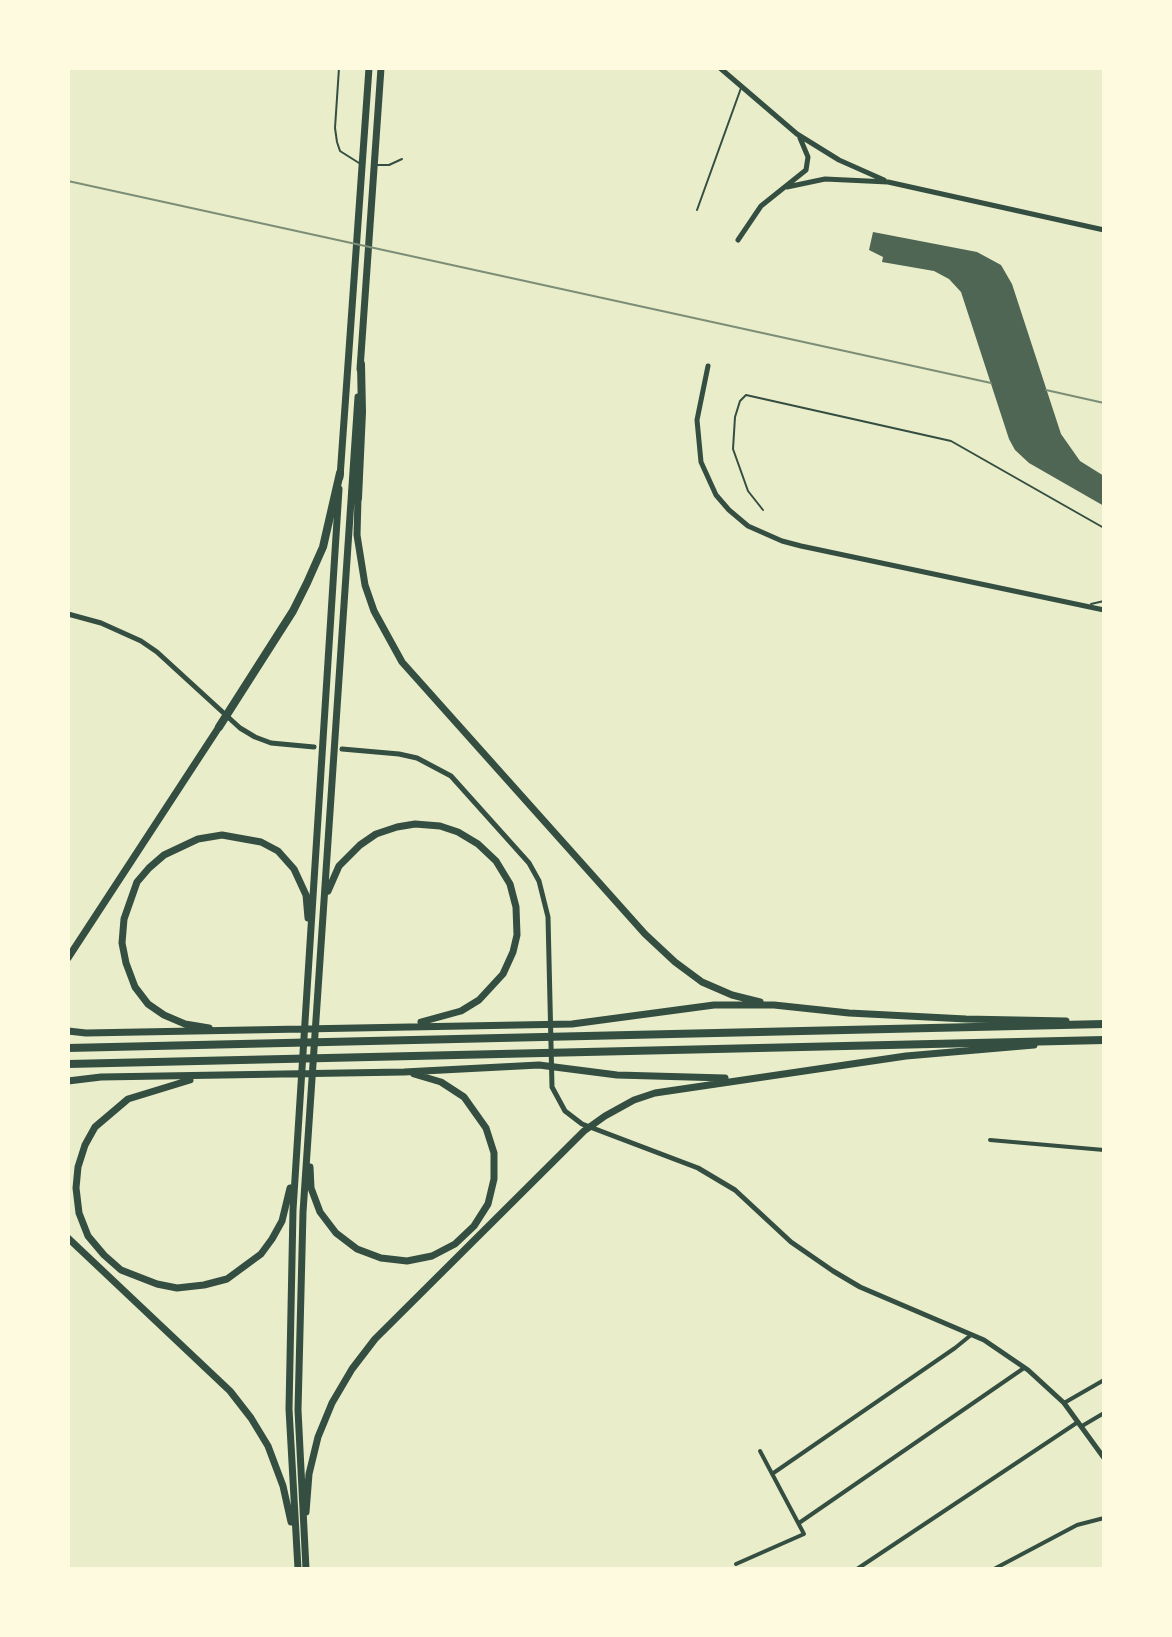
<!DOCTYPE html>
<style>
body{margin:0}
#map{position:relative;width:1172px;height:1637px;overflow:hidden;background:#e9edc9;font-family:"Public Sans",sans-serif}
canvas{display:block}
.frame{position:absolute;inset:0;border:70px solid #fefae0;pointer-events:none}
</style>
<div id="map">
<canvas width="1172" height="1637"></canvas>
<div class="frame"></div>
</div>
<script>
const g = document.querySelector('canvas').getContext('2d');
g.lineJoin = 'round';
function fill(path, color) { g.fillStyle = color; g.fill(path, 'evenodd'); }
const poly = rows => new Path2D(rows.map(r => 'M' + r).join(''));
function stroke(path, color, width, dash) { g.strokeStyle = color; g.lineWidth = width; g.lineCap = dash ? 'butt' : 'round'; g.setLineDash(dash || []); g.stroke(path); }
fill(poly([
 [873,232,977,252,1001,265,1012,284,1061,434,1080,461,1104,476,1104,506,1029,463,1015,450,1009,439,961,292,949,279,934,271,882,262,883,257,869,250]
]), '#4f6655');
stroke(poly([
 [339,68,335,128,337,142,340,151,359,163],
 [377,165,389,165,402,159],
 [697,210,741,88],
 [1103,468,1104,469],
 [763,510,748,491,733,449,735,417,740,401,746,395,951,441,1104,528],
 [1091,604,1104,601]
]), '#344e41', 2);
stroke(poly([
 [990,1140,1104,1150],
 [1064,1403,1104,1380],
 [1082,1426,1104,1413],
 [772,1474,955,1348,971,1335],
 [799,1523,1024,1368],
 [736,1564,804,1534,760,1451],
 [857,1569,1078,1422],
 [994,1569,1077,1525,1104,1518]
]), '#344e41', 4);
stroke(poly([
 [720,68,797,134,839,160,884,180],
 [787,187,825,179,888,182,1104,230],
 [738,240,761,206,806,170,808,157,800,138],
 [708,366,697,420,701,462,716,495,729,510,748,526,782,541,801,546,1104,610],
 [68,614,101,623,141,641,157,652,240,728,255,737,271,743,314,747],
 [342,749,399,754,417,758,451,776,529,863,539,881,548,917,552,1087,565,1111,582,1124,698,1168,735,1190,791,1242,833,1271,860,1287,984,1340,1028,1370,1064,1403,1104,1458]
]), '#344e41', 5);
stroke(poly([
 [360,369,381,68],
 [340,477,369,68],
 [358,498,357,535,365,585,374,611,402,662,645,934,675,962,702,982,732,995,760,1002],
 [328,891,339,866,360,845,376,834,397,827,415,824,440,826,458,832,478,844,496,861,510,884,516,907,517,935,513,952,503,974,479,1000,461,1011,421,1022],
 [68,958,219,727],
 [209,1028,185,1024,164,1015,148,1004,135,987,126,963,122,943,124,919,137,882,149,868,164,855,198,839,222,835,261,842,278,851,294,869,306,895,308,918],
 [68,1031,86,1033,572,1024,714,1005,774,1005,849,1013,966,1019,1066,1021],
 [190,1080,128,1099,95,1127,85,1145,78,1167,76,1188,79,1213,88,1236,104,1255,121,1270,157,1284,177,1288,204,1285,227,1279,261,1254,272,1239,282,1221,290,1188],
 [68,1081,101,1077,404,1072,539,1065,617,1075,725,1078],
 [310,1167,311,1188,320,1212,336,1233,357,1249,381,1258,407,1261,432,1256,455,1244,474,1226,488,1204,494,1179,494,1153,486,1128,464,1097,441,1082,414,1074],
 [68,1238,230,1391,251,1418,268,1446,283,1486,291,1522],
 [306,1512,309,1474,318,1437,332,1403,352,1369,375,1339,584,1131,605,1116,634,1100,655,1093,906,1056,1034,1045],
 [298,1569,289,1409,293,1210,339,489],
 [306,1569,298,1410,303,1212,358,397]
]), '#344e41', 7);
stroke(poly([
 [358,498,362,412,361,364],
 [219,727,293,611,307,583,323,547,340,473],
 [68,1048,1104,1024],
 [68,1064,1104,1040]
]), '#344e41', 8);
stroke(poly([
 [68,181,991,383],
 [1046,390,1104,403]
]), '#7c8e77', 2);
</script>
